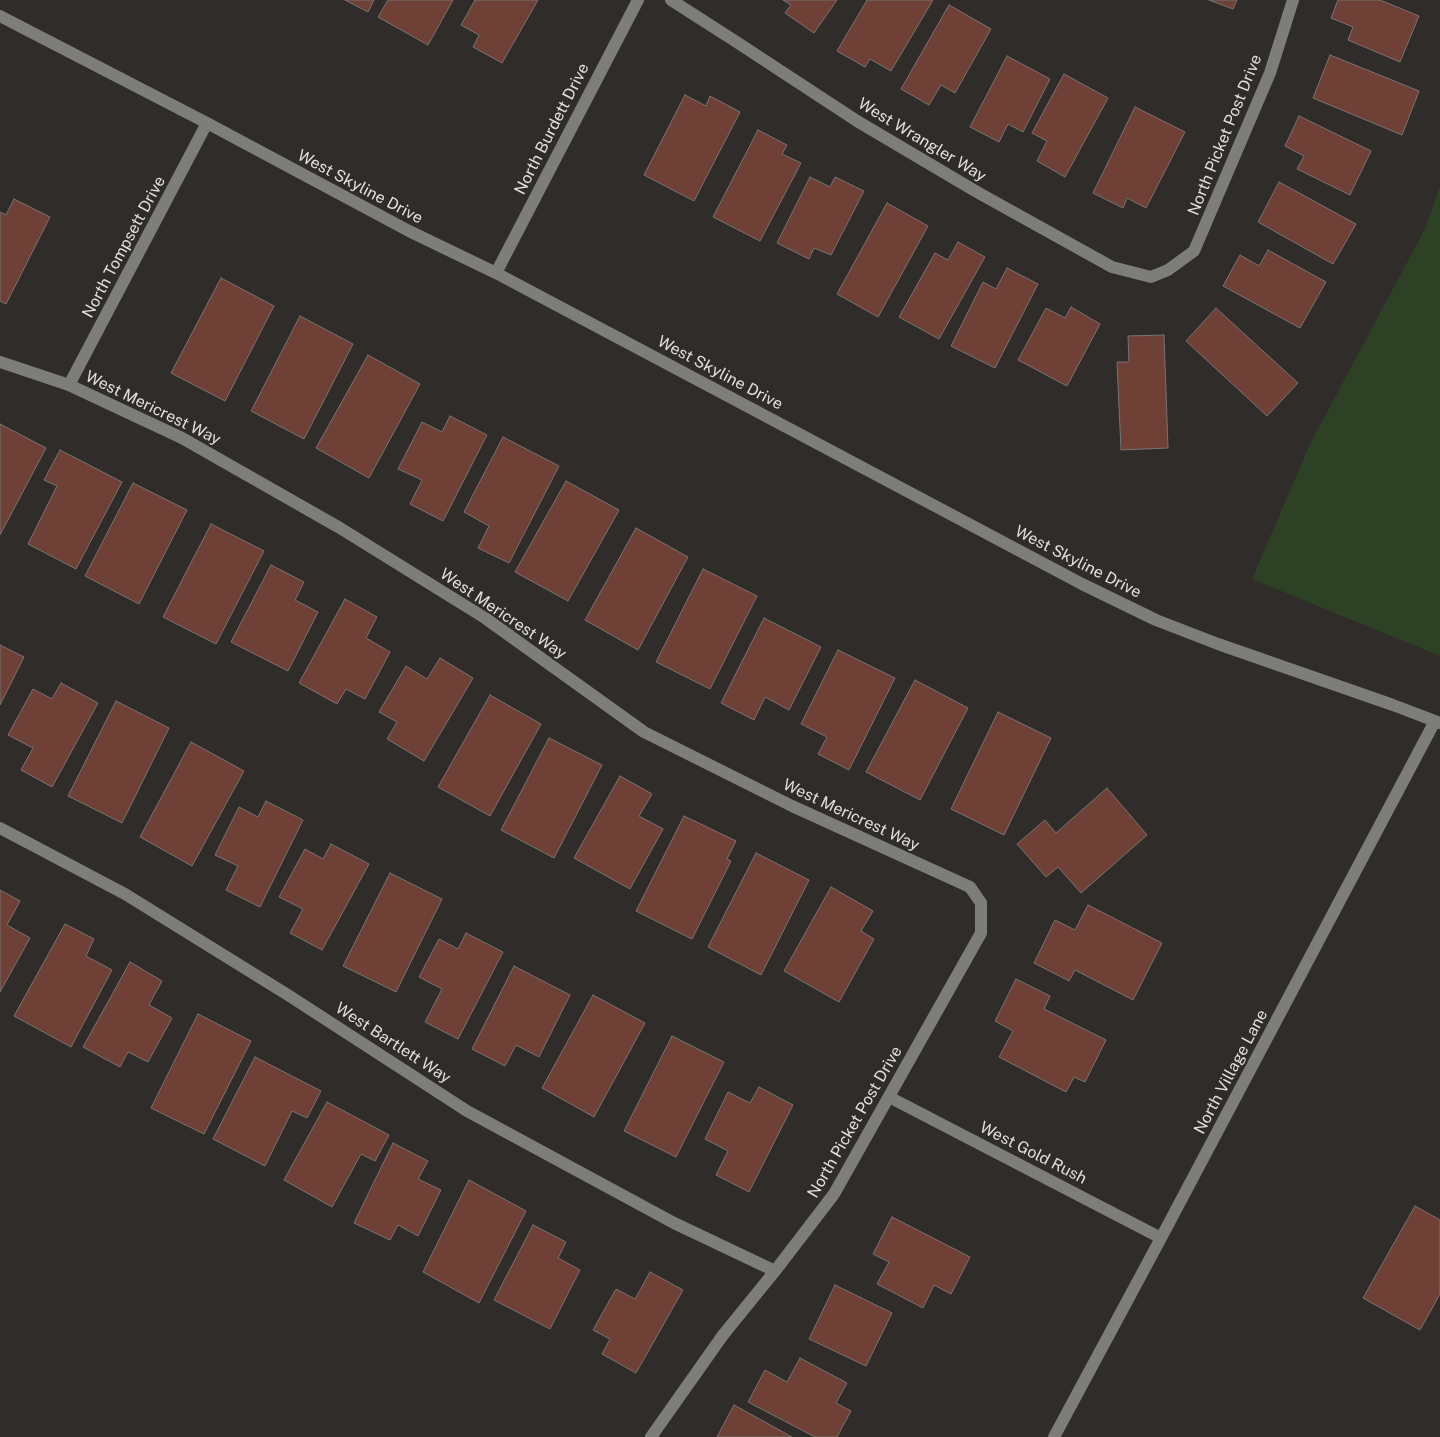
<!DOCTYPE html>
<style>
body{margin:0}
canvas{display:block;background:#302c2a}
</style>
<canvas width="1440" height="1437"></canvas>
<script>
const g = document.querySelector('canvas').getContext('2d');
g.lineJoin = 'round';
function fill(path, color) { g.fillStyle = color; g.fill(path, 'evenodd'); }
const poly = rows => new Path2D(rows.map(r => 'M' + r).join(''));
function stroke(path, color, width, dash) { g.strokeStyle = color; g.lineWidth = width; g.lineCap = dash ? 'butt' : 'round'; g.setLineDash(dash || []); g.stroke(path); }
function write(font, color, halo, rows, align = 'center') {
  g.font = font + ' "Public Sans",sans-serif'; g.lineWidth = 4.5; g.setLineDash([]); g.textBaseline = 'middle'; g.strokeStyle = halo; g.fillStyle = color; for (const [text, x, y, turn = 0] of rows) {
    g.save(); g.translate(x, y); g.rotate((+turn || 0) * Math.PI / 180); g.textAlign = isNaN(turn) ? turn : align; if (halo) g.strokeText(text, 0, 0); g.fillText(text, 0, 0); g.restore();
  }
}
fill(poly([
 [1440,186,1440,656,1252,579,1310,444,1425,229]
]), '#2d4124');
const building = poly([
 [345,0,374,0,368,12,345,0],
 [388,0,453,0,428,45,378,17,388,0],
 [475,0,538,0,502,63,473,47,479,35,461,25,475,0],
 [783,0,837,0,814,33,785,13,791,5,783,0],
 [867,0,933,0,891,71,870,59,865,67,837,51,867,0],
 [1209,0,1237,0,1233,9,1209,0],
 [1338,0,1380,0,1419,16,1400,62,1348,40,1353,27,1331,18,1338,0],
 [949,5,991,29,955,93,941,85,929,105,901,89,949,5],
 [1330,55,1419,91,1402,135,1313,98,1330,55],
 [1007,56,1050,79,1023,132,1008,124,999,142,970,127,1007,56],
 [1064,74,1108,98,1065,177,1037,161,1047,141,1032,133,1064,74],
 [685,95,706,106,710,96,740,112,694,201,644,175,685,95],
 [1135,107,1185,132,1146,208,1127,198,1123,208,1093,193,1135,107],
 [1299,116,1371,151,1350,195,1297,169,1304,156,1285,146,1299,116],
 [758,130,787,145,782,154,801,163,760,241,713,217,758,130],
 [810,177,830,187,835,177,864,191,831,255,814,248,809,259,777,243,810,177],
 [1279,182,1356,224,1333,264,1258,222,1279,182],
 [14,199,50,217,6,304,0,301,0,212,6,215,14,199],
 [887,203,928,226,878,317,837,294,887,203],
 [958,242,985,257,939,339,899,317,935,253,948,260,958,242],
 [1268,250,1326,282,1300,328,1223,286,1240,255,1259,266,1268,250],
 [1007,268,1038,284,995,368,951,346,983,282,996,289,1007,268],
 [221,278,274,306,225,401,171,373,221,278],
 [1071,307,1100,324,1067,386,1018,360,1046,308,1065,318,1071,307],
 [1216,308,1298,383,1267,416,1186,341,1216,308],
 [300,316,353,344,304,439,251,411,300,316],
 [1164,335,1168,448,1121,450,1117,362,1129,362,1128,336,1164,335],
 [368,355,420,384,369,478,316,448,368,355],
 [450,416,487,435,443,521,410,504,422,480,398,469,422,422,442,432,450,416],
 [0,424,46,448,0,535,0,424],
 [503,437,559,466,509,563,478,548,489,526,464,512,503,437],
 [60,450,122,482,76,569,28,544,57,486,44,480,60,450],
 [566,481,619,510,568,601,515,572,566,481],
 [133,483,187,510,139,604,85,576,133,483],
 [211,524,264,551,216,644,163,617,211,524],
 [636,528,688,557,638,650,585,620,636,528],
 [271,565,304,582,295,600,318,612,288,671,231,642,271,565],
 [703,569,757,596,710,689,656,662,703,569],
 [345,599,377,617,366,638,390,652,365,699,346,689,337,704,299,683,345,599],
 [764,618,821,647,789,710,765,697,754,720,721,703,764,618],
 [0,645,24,657,0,705,0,645],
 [838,650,895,678,849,770,818,754,827,737,801,724,838,650],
 [440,658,473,678,424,761,387,739,397,722,379,712,406,666,427,679,440,658],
 [915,680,968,708,920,800,866,772,915,680],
 [61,683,98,703,52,787,21,770,33,748,8,735,33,689,52,699,61,683],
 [490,695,541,724,490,816,438,787,490,695],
 [116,701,169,728,122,823,68,796,116,701],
 [998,712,1051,738,1004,835,951,809,998,712],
 [549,738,602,765,554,858,501,830,549,738],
 [191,742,244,771,192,866,140,837,191,742],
 [620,776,652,794,639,816,663,829,630,889,574,858,620,776],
 [1107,788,1147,835,1081,893,1058,867,1046,877,1017,844,1045,820,1056,833,1107,788],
 [266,801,303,820,260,907,226,890,238,866,215,855,239,807,258,817,266,801],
 [684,816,736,841,727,859,731,861,692,939,636,911,684,816],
 [331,844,369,864,322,950,290,933,303,909,279,897,305,849,323,859,331,844],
 [756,853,809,880,761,975,708,947,756,853],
 [390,873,442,899,396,992,343,966,390,873],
 [831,887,873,911,861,931,874,939,839,1002,784,971,831,887],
 [0,890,20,901,7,925,30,938,0,992,0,890],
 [1088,905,1162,943,1133,1000,1075,970,1069,981,1034,963,1055,920,1075,930,1088,905],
 [65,924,94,939,86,956,112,970,71,1047,14,1016,65,924],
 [466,933,503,952,458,1039,425,1022,442,989,419,977,439,939,458,949,466,933],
 [130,962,162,981,149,1005,172,1018,148,1062,128,1052,120,1067,83,1047,130,962],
 [514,966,570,995,539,1057,516,1045,505,1066,472,1049,514,966],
 [1016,979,1050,996,1044,1009,1106,1040,1085,1082,1074,1077,1066,1092,999,1057,1013,1031,995,1021,1016,979],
 [593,995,645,1023,594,1117,542,1088,593,995],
 [198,1014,251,1041,204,1134,151,1108,198,1014],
 [672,1036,724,1062,676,1157,624,1131,672,1036],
 [255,1057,321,1091,307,1118,292,1111,265,1166,213,1139,255,1057],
 [759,1087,793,1105,749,1192,716,1175,728,1151,705,1139,728,1092,750,1103,759,1087],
 [327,1102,389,1135,375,1161,361,1154,332,1207,284,1180,327,1102],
 [393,1143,428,1161,418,1179,441,1190,418,1236,398,1225,390,1240,354,1223,393,1143],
 [469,1180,526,1211,479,1303,423,1272,469,1180],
 [1415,1206,1440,1220,1440,1294,1420,1330,1363,1298,1415,1206],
 [892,1217,970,1257,951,1294,934,1285,923,1308,877,1284,889,1262,873,1254,892,1217],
 [533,1225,566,1242,558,1258,580,1270,550,1329,494,1300,533,1225],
 [650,1272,683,1290,636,1373,602,1354,610,1339,593,1330,616,1289,635,1299,650,1272],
 [835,1285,892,1313,866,1366,809,1339,835,1285],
 [800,1358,847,1383,836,1403,851,1411,837,1437,815,1437,748,1402,765,1370,787,1382,800,1358],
 [734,1405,792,1437,717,1437,734,1405]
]);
fill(building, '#6f4035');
stroke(building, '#797372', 1);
stroke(poly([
 [671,0,735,41,857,121,977,192,1112,267,1151,277,1168,270,1194,251,1270,73,1293,0],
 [0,16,207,123,409,231,496,273,1082,584,1156,620,1218,644,1393,705,1440,723],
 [496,273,638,0],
 [0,362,69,385,182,438,340,528,485,618,644,732,792,806,970,887,981,903,981,933,834,1194,775,1271,723,1335,651,1437],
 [69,385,207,123],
 [0,828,125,894,288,995,467,1111,674,1223,775,1271],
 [889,1097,1161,1238],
 [1054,1437,1161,1238,1435,721]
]), '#7d7d7a', 12);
write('16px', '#e1dedd', '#302c2a', [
 ["North Burdett Drive",552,129,-63],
 ["North Picket Post Drive",1225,135,-68],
 ["West Wrangler Way",922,140,31],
 ["West Skyline Drive",360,187,28],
 ["North Tompsett Drive",124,247,-62],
 ["West Skyline Drive",720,373,28],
 ["West Mericrest Way",153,408,26],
 ["West Skyline Drive",1078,562,27],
 ["West Mericrest Way",503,614,34],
 ["West Mericrest Way",851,815,25],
 ["West Bartlett Way",393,1043,33],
 ["North Village Lane",1231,1072,-62],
 ["North Picket Post Drive",855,1122,-60],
 ["West Gold Rush",1033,1153,27]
]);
</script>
